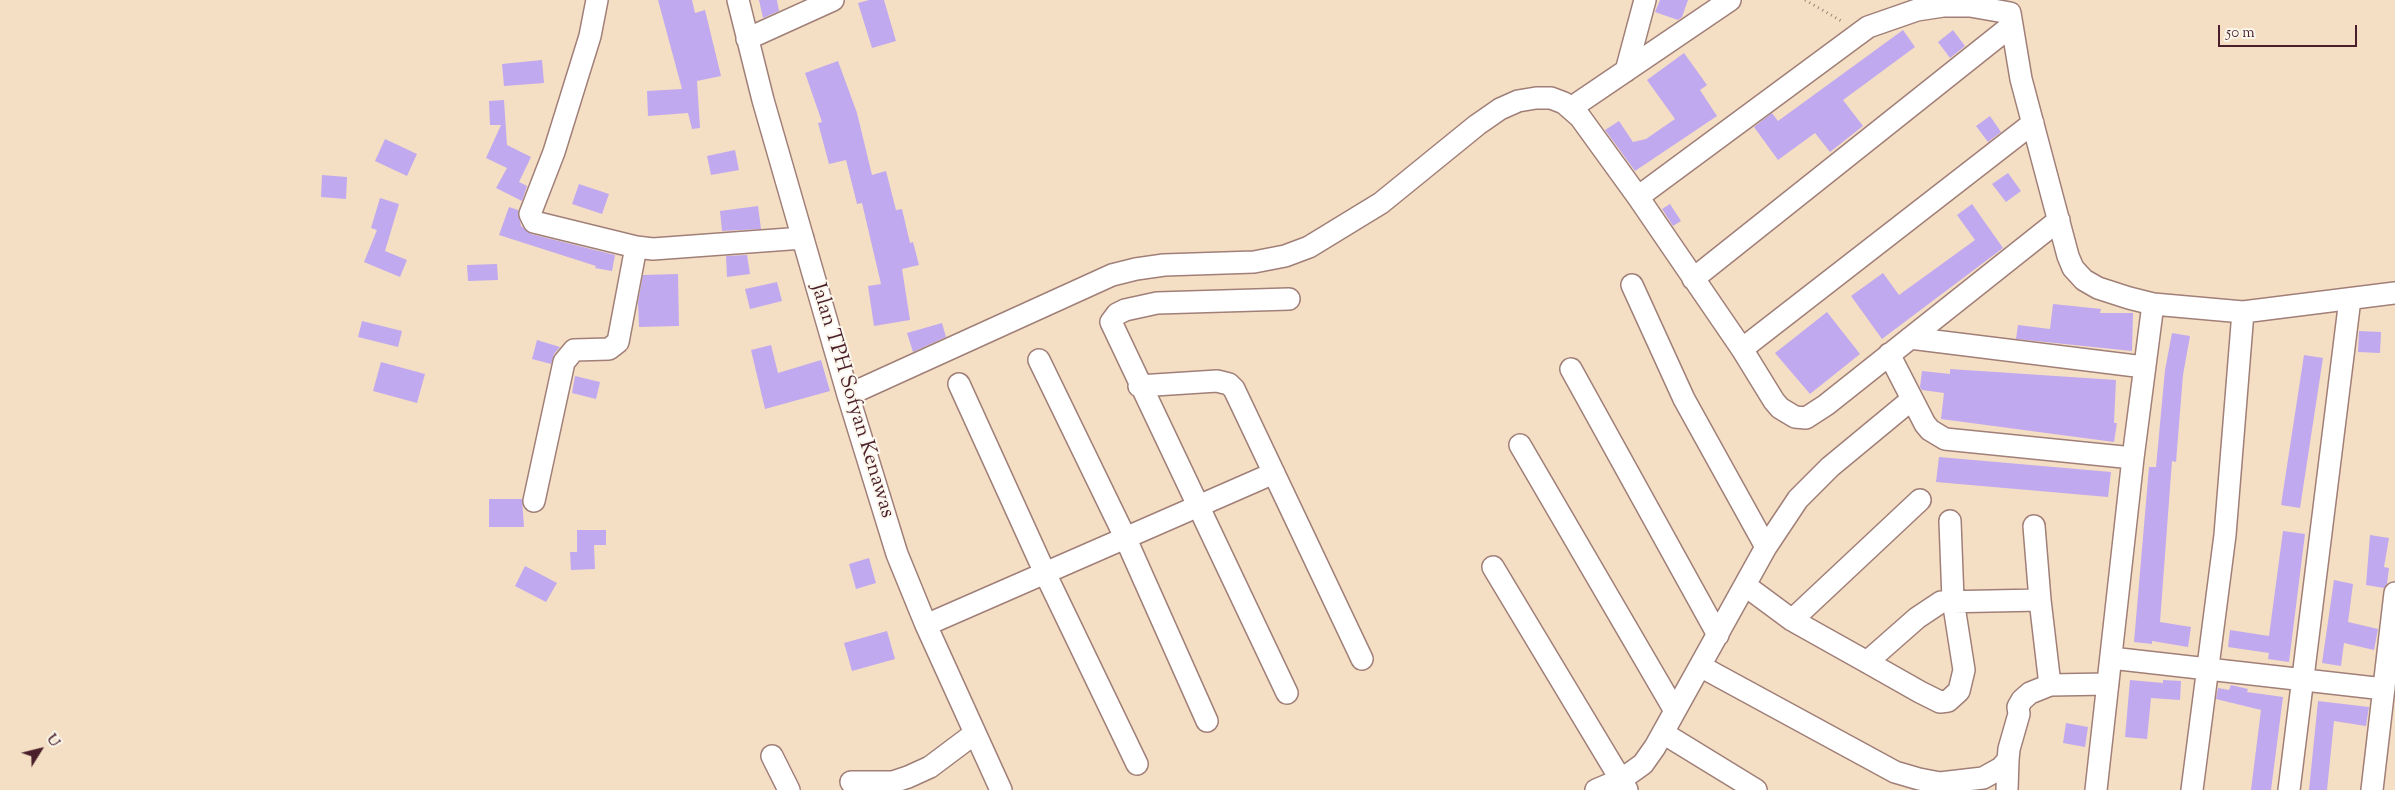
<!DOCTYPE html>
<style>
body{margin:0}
#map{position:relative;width:2395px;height:790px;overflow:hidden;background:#f5dfc4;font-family:"Sorts Mill Goudy",serif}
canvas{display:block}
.north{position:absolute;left:15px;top:725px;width:50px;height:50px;-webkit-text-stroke:4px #fbf7ec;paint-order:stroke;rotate:54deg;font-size:14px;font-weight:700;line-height:20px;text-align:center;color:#4a1f2b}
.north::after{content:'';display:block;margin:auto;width:18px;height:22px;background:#4a1f2b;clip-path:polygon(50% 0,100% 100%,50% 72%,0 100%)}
.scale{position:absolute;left:2218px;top:25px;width:139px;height:22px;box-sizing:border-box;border:2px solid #4a1f2b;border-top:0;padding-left:6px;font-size:15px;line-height:18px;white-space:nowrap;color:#4a1f2b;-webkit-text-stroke:4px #fbf7ec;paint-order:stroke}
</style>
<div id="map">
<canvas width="2395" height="790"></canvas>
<div class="north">U</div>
<div class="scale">50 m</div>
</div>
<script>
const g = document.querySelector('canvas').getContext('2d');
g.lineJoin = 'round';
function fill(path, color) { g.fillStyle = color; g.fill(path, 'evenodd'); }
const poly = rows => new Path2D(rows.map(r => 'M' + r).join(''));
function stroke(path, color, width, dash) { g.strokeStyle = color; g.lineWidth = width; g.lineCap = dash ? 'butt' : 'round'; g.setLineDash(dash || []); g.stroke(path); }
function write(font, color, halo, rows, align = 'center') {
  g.font = font + ' "Sorts Mill Goudy",serif'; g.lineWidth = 4; g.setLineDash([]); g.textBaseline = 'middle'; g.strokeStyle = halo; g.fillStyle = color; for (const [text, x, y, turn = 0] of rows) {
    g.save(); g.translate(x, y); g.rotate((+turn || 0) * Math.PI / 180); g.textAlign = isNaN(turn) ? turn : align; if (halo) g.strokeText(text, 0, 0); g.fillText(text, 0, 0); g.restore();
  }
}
fill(poly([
 [658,0,692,0,695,13,705,10,721,76,697,81,700,128,692,129,688,113,648,116,647,91,682,89],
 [759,0,777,0,779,11,763,18],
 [869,0,884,0,896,41,872,48,858,3],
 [1660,0,1688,0,1682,17,1678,20,1655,12],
 [1903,30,1915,47,1843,100,1863,126,1830,152,1815,133,1778,160,1754,127,1772,113,1778,121],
 [1953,30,1965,46,1950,58,1938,42],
 [1684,53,1707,85,1700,90,1717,116,1635,171,1605,130,1619,121,1633,142,1646,139,1675,119,1647,80],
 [542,60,544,83,504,86,502,64],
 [838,61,857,113,872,175,886,171,896,210,902,209,910,243,913,242,919,265,902,269,910,320,874,326,868,286,881,284,862,203,857,204,846,160,829,164,818,123,822,122,805,73],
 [504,100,507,145,531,157,519,182,527,186,522,201,496,188,507,168,486,158,501,125,490,125,489,101],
 [1990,116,2001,132,1988,142,1976,126],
 [385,139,417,154,407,176,375,161],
 [735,150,739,170,711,175,707,156],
 [2008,173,2021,191,2006,202,1992,184],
 [322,175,347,177,346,199,321,197],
 [579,184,609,194,602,214,572,204],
 [380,198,399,204,385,251,407,260,400,277,364,262,377,230,371,228],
 [1670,204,1681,221,1673,226,1662,209],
 [1972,204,2003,248,1882,339,1851,296,1883,273,1899,295,1975,240,1957,215],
 [758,206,761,229,722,231,720,211],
 [509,207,518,210,521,226,531,234,615,255,612,271,595,268,596,266,499,235],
 [747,255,750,274,727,277,726,256],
 [497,264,498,280,468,281,467,265],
 [678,274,679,326,639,327,638,302,643,275],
 [777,282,782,301,750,309,745,289],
 [2053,304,2101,309,2100,313,2133,313,2132,351,2016,339,2018,325,2050,329],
 [1827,312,1860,354,1810,394,1775,353],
 [362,321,402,331,398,347,358,337],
 [942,323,946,337,913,352,907,333],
 [2359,331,2381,332,2380,353,2358,352],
 [2172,333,2190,336,2183,375,2176,462,2172,461,2160,622,2191,627,2188,647,2152,641,2152,644,2134,642,2149,467,2156,467,2165,370],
 [537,340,560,347,554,354,551,364,532,359],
 [771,345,778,373,821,360,830,391,765,409,751,350],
 [2304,355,2323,358,2300,508,2281,505],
 [381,362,425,374,417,403,373,391],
 [1950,369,2116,380,2114,423,2117,423,2114,442,1941,419,1944,393,1922,390,1920,387,1922,371,1950,374],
 [575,376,600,382,596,399,572,393],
 [1939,457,2111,472,2108,497,1936,482],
 [489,499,522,499,524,527,489,527],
 [577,530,606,530,606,545,594,545,595,569,571,570,570,552,577,552],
 [2283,531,2305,534,2289,662,2268,659,2269,653,2228,647,2230,630,2269,636],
 [2370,535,2389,538,2384,567,2389,568,2387,584,2384,588,2366,585],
 [869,558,876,583,856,589,849,564],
 [525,566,557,583,546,602,515,586],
 [2334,580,2353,584,2348,622,2378,629,2374,650,2344,643,2341,666,2322,663],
 [887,631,895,659,852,671,844,643],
 [2130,680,2163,683,2163,680,2181,681,2180,700,2151,698,2147,739,2125,737],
 [2231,685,2248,689,2247,692,2283,697,2271,790,2251,790,2261,710,2216,699,2218,688,2229,690],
 [2318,701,2369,707,2366,726,2334,721,2327,790,2309,790],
 [2066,723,2088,727,2085,747,2063,743]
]), '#c0a9ee');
const street = poly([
 [597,0,590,36,554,152,530,214,534,222,636,247],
 [738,0,763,100,848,395,897,554,926,625,1001,790],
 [747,39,833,0],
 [1626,71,1645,0],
 [1571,108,1730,0],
 [1638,197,1868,27,1917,10,1943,6,1970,6,2010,13,2021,79,2068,256,2073,268,2084,280,2098,288,2129,298,2153,304,2243,312,2225,535,2192,790],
 [1693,279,2011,26],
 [1632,285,1684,399,1766,547],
 [2243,312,2395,293],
 [1910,338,2144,367],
 [1742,349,2033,123],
 [1889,354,1925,424,1930,430,1945,439,2133,458],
 [1039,360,1125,537,1207,721],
 [1571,369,1718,635],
 [959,384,1045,573,1137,764],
 [1139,386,1217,381,1229,384,1234,389,1362,659],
 [848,395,1112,275,1136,269,1164,265,1254,262,1285,256,1309,247,1381,203,1477,125,1500,109,1518,101,1536,98,1551,98,1564,103,1580,117,1638,197,1742,349,1774,401,1780,408,1795,417,1806,418,1826,405,2059,220],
 [1520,445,1675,711],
 [534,501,564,362,574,350,609,349,618,342,636,247,653,249,803,238],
 [2034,526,2040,600,2050,685],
 [1493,567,1627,790],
 [1746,586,1792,620,1867,662,1920,692,1940,702,1948,701,1959,691,1964,670,1953,600,1950,521],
 [1792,620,1920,500],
 [926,625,1274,473],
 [2111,658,2384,689],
 [1867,662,1917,618,1941,602,2040,600],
 [1700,666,1895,772,1919,779,1940,783,1983,778,2001,768,2008,760,2009,749,2019,714,2018,707,2022,700,2030,693,2050,685,2108,684],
 [1287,693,1111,322,1117,314,1125,310,1157,303,1289,299],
 [1663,733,1756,790],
 [772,756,789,790],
 [851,782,893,782,908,777,930,767,974,734],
 [1596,790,1622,779,1643,764,1655,747,1766,547,1798,499,1830,467,1911,400],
 [2007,790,2008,760],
 [2096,790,2133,458,2153,304],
 [2289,790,2350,299],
 [2372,790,2395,593]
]);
stroke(street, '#a07f78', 24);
stroke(poly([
 [1805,0,1843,22]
]), '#a07f78', 3, [1, 4]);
stroke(street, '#fff', 21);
write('21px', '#4a1f2b', '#fbf7ec', [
 ["Jalan TPH Sofyan Kenawas",851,401,73]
]);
</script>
